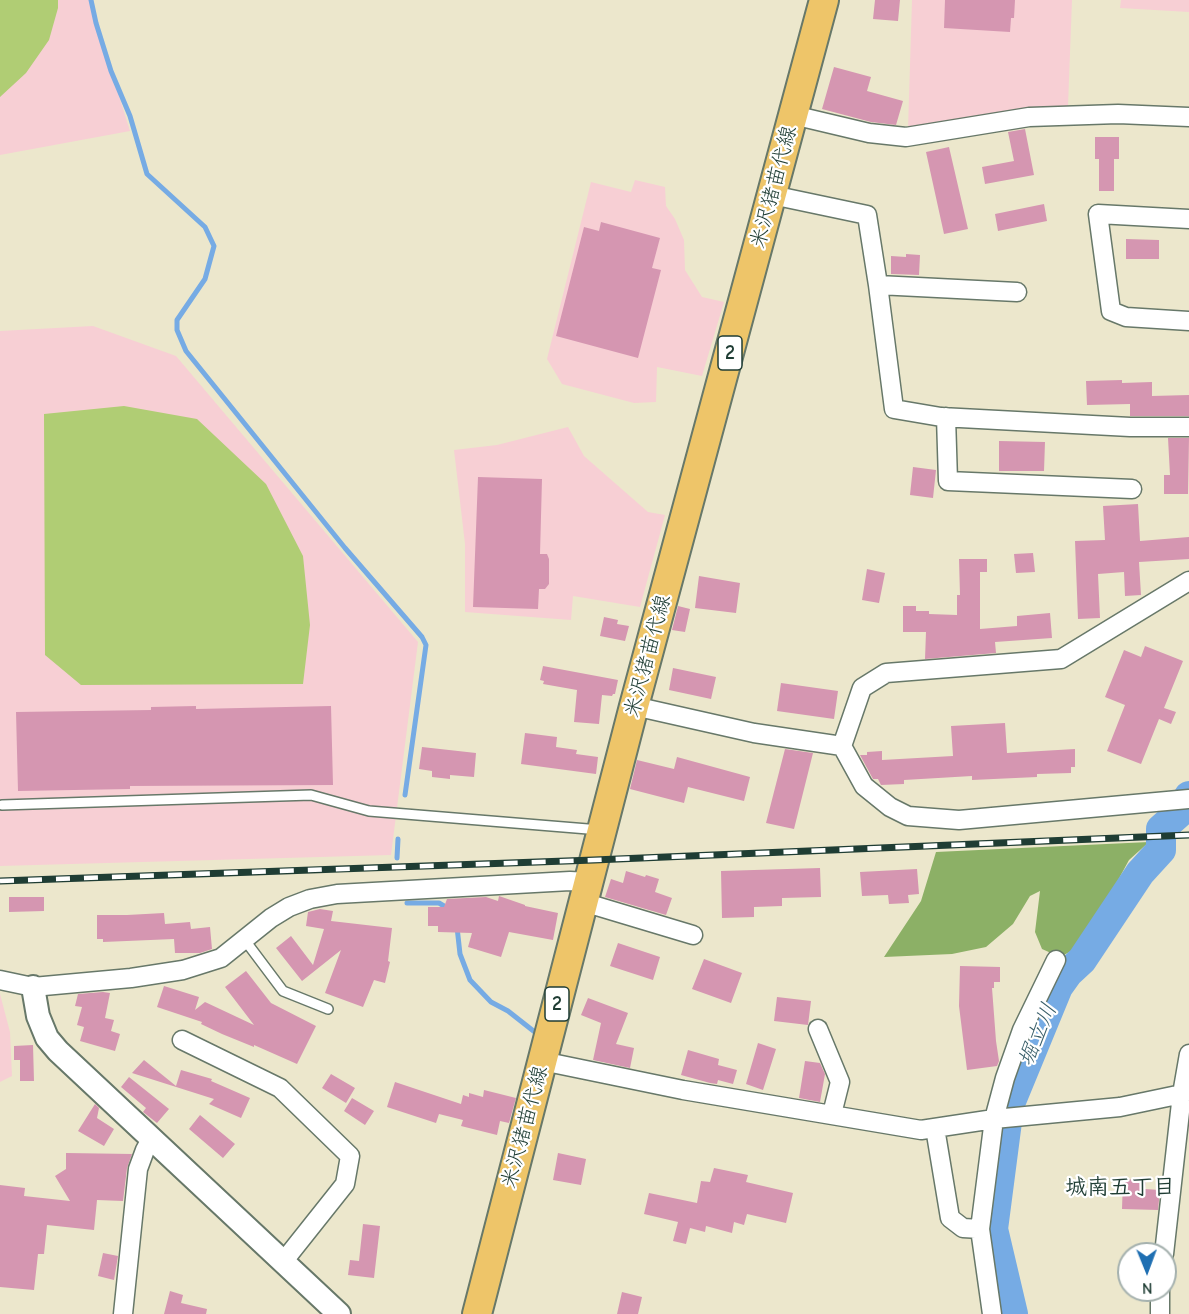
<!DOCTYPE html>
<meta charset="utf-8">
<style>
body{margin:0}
#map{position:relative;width:1189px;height:1314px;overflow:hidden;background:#ece7cc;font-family:"Comic Neue",sans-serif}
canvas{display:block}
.north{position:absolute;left:1117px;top:1242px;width:60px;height:60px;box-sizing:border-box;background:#fff;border:2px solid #a5b1ae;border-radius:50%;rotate:179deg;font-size:16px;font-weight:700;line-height:24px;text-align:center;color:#1f3d34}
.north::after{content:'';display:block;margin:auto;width:21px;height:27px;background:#1f6fb2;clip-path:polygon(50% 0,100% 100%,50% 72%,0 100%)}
</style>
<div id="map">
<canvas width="1189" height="1314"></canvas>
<div class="north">N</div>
</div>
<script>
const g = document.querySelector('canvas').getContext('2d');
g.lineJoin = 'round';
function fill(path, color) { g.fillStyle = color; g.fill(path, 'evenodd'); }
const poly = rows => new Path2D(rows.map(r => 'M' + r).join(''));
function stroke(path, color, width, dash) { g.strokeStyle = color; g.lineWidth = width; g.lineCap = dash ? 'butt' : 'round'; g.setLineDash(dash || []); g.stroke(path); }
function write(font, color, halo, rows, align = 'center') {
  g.font = font + ' "Comic Neue","Klee One",sans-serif'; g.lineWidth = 4.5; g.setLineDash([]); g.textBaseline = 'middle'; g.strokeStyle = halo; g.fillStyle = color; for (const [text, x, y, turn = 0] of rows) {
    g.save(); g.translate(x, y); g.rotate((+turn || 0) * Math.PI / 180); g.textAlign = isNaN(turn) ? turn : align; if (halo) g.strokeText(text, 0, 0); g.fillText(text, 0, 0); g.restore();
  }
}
fill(poly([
 [0,0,89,0,130,131,0,155],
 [912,0,1072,0,1068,106,975,118,908,130],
 [1121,0,1189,0,1189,12,1120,8],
 [635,180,665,187,666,206,675,219,684,240,685,270,702,297,724,302,702,376,657,367,656,402,634,403,562,384,547,359,591,182,631,192],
 [93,326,176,356,418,642,391,855,0,866,0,331],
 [568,427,584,456,648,512,665,515,640,607,573,596,571,620,465,612,465,544,454,450,497,445],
 [0,994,10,1032,12,1076,0,1082]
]), '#f7cfd4');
fill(poly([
 [0,0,58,0,58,8,49,40,26,73,0,97],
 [124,406,197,419,266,484,303,556,310,625,303,684,81,685,45,655,44,414]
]), '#b0cd74');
fill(poly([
 [1149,842,1129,860,1083,945,1060,957,1042,949,1035,932,1040,891,1030,896,1013,924,986,947,952,954,884,957,921,901,936,852]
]), '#8cb066');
stroke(poly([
 [91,0,96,23,111,71,130,116,147,174,205,227,214,246,205,279,177,320,177,330,186,351,345,548,422,637,426,645,405,795],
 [397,858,398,839],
 [407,903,439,903,449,909],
 [457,927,460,954,470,980,491,1002,508,1011,536,1033]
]), '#76abe4', 5);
stroke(poly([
 [1013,1314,993,1229,1009,1106,1058,987,1068,973,1082,960,1140,873,1161,850,1161,829,1178,814,1189,796]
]), '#76abe4', 30);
fill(poly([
 [875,0,900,0,898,21,873,19],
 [945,0,1015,0,1014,18,1011,18,1010,32,944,28],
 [834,67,871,77,867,91,903,101,896,125,871,122,822,109],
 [1025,129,1034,175,985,184,982,167,1014,161,1008,132],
 [1095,137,1119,137,1119,159,1114,159,1114,191,1099,191,1099,159,1095,159],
 [949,147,968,229,944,234,926,152],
 [1044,204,1047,221,998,231,995,214],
 [601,222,660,238,652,268,661,270,638,358,556,336,584,227,599,231],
 [1126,239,1159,240,1159,259,1126,259],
 [906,254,920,255,919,275,891,274,891,256,906,257],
 [1122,380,1122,383,1152,382,1152,396,1189,395,1189,416,1130,416,1130,404,1087,405,1086,381],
 [1168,438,1189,438,1188,494,1164,494,1164,475,1170,475],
 [999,441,1045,442,1044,471,999,471],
 [913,467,936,470,933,498,910,495],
 [478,477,542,479,540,554,547,554,549,559,549,584,545,589,539,589,538,609,473,607],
 [1138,504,1140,541,1189,537,1189,559,1139,562,1141,595,1125,596,1124,572,1098,574,1100,618,1078,619,1075,541,1105,540,1103,506],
 [1033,553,1035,572,1016,573,1014,554],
 [959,559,987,559,987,572,980,572,980,629,1017,626,1017,616,1050,613,1052,638,995,642,996,653,925,659,926,632,903,632,903,606,916,606,916,611,929,611,929,614,957,615,957,595,960,595],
 [867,569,885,573,879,603,862,600],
 [699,576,740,583,736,613,695,608],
 [678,606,690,609,685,632,672,630],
 [604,617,618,620,617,624,629,626,625,641,600,636],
 [1145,646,1183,661,1164,708,1176,712,1171,724,1159,719,1141,764,1107,751,1125,705,1105,697,1124,650,1141,657],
 [543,666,618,680,615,694,613,694,612,696,602,695,599,724,574,722,577,690,543,684,544,681,540,680],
 [673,668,716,677,711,699,669,690],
 [781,683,838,691,834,719,777,711],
 [196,706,196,709,331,706,333,785,130,786,130,789,18,791,16,712,151,710,151,707],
 [1005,723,1007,753,1075,749,1075,767,1071,767,1071,773,1037,774,1037,777,972,780,972,776,904,780,904,784,881,785,878,779,873,779,860,755,867,755,867,752,882,751,882,760,953,756,951,726],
 [525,733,557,737,556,747,577,750,576,754,598,757,596,774,521,764],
 [422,747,476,753,474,777,450,775,450,779,432,777,432,771,419,769],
 [785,749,813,753,794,829,766,823],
 [677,757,750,777,744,801,688,787,684,803,630,789,637,760,674,769],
 [820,868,821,897,782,898,782,906,754,907,754,917,722,918,721,871],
 [917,869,919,894,908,895,909,903,889,904,888,895,862,896,860,872],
 [626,871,645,877,646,875,659,879,655,892,672,898,666,915,605,897,611,879,623,883],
 [499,896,525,905,525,906,558,913,553,940,509,932,501,957,468,947,472,933,438,932,438,926,428,926,428,907,444,907,447,899,486,897,498,901],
 [9,897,44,897,44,911,9,912],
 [320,909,333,911,331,921,392,928,388,961,390,962,385,983,374,980,363,1007,325,993,341,950,302,981,276,948,291,936,313,965,324,929,306,926,308,912],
 [164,913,165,924,190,922,191,929,210,927,212,949,200,953,175,953,174,939,103,942,103,939,97,939,97,915,127,915],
 [618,943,660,957,653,980,610,966],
 [704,959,742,973,731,1003,692,989],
 [960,966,1000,967,1000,982,994,982,994,988,992,988,996,1041,999,1061,997,1066,967,1070,959,1006],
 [246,971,271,1003,316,1026,297,1064,254,1045,254,1047,222,1034,201,1024,202,1022,157,1007,164,986,199,997,195,1010,205,1002,254,1025,225,987],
 [103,992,110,993,105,1018,114,1020,111,1031,120,1034,115,1051,80,1041,84,1027,77,1025,82,1007,75,1006,78,994],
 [777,997,811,1001,808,1025,774,1021],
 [588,998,628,1013,616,1044,634,1048,630,1068,593,1060,601,1023,581,1015],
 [758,1043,776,1049,763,1090,746,1084],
 [33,1045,34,1081,20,1081,20,1060,14,1060,14,1046],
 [688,1050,719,1059,718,1065,737,1070,733,1084,718,1080,717,1084,710,1083,681,1075],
 [144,1060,176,1086,181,1070,212,1079,211,1081,250,1098,241,1118,209,1104,214,1099,132,1073],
 [805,1061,820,1063,825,1074,820,1102,799,1098],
 [331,1074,355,1088,346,1103,322,1088],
 [129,1077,169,1109,157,1123,143,1112,146,1108,121,1087],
 [395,1082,461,1104,463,1095,469,1097,469,1093,483,1097,484,1090,516,1098,509,1123,500,1121,497,1135,461,1126,463,1120,439,1114,436,1123,387,1107],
 [352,1098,374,1111,365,1125,344,1111],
 [95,1104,99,1108,97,1118,114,1129,104,1146,78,1131],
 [200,1115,235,1144,223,1158,189,1129],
 [66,1153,132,1154,127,1168,123,1201,97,1200,94,1230,47,1225,44,1254,38,1254,34,1290,0,1287,0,1185,25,1188,24,1196,70,1201,55,1176,66,1169],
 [558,1153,586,1159,581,1185,553,1180],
 [714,1168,748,1175,746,1182,793,1193,786,1223,747,1214,744,1225,734,1222,732,1233,706,1226,705,1232,690,1228,686,1244,673,1241,678,1222,644,1214,649,1193,697,1203,701,1181,710,1182],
 [1123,1179,1146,1180,1145,1189,1160,1190,1158,1210,1122,1209],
 [363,1224,380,1226,374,1278,348,1275,350,1260,359,1261],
 [103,1253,118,1256,114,1280,98,1276],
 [170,1291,183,1295,181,1303,207,1309,206,1314,164,1314],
 [622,1292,642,1297,638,1314,617,1314]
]), '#d596b1');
const service = poly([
 [2,805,311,795,369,811,600,830],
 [244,939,283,991,328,1009]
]);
const minor = poly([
 [793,115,869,133,906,137,1029,117,1118,114,1189,117],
 [772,195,867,215,878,285],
 [1189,219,1098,214,1111,311,1126,317,1189,321],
 [1017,292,878,285,894,409,941,417,1130,427,1189,427],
 [946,417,948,481,1132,489],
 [1189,581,1061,659,886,673,862,688,842,746,864,786,890,807,908,816,959,820,1189,799],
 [634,706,754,733,842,746],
 [583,902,693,935],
 [0,980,33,987,131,978,183,970,221,958,271,918,289,907,310,899,337,894,570,881,589,882],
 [818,1029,840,1082,832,1114],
 [182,1040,280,1088,350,1156,345,1184,283,1262],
 [542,1061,683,1090,921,1130,994,1119,1120,1107,1182,1094,1189,1091],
 [935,1128,950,1218,963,1228,980,1229],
 [1164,1254,1182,1094,1189,1054],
 [123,1314,138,1169,145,1150,151,1139],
 [992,1314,980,1229,994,1119,1005,1078,1022,1030,1056,960],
 [1160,1314,1160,1290]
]);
const tertiary = poly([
 [33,987,38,1016,47,1038,58,1051,339,1314]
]);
const primary = poly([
 [477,1314,634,706,824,0]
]);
stroke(service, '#677869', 12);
stroke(minor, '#677869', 21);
stroke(tertiary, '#677869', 26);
stroke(primary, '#677869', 32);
stroke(service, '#fff', 9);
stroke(minor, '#fff', 18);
stroke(tertiary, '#fff', 22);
stroke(primary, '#eec569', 28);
const rail = poly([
 [0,881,594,860,1189,835]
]);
stroke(rail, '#1f3d34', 7);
stroke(rail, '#fff', 4.5, [14]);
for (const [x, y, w] of [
 [730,353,24],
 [557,1004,24]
]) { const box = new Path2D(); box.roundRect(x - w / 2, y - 17, w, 34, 4.5); g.fillStyle = '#fff'; g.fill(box); stroke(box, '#1f3d34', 1.5); }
write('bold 20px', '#1f3d34', null, [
 ["2",730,353],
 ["2",557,1004]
]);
write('21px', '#1f3d34', '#fff', [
 ["米沢猪苗代線",774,187,-75],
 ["米沢猪苗代線",648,656,-75],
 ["米沢猪苗代線",525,1127,-75]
]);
write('italic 22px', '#395e69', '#fff', [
 ["堀立川",1038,1035,-67]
]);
write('bold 22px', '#1f3d34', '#fff', [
 ["城南五丁目",1120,1188]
]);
</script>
